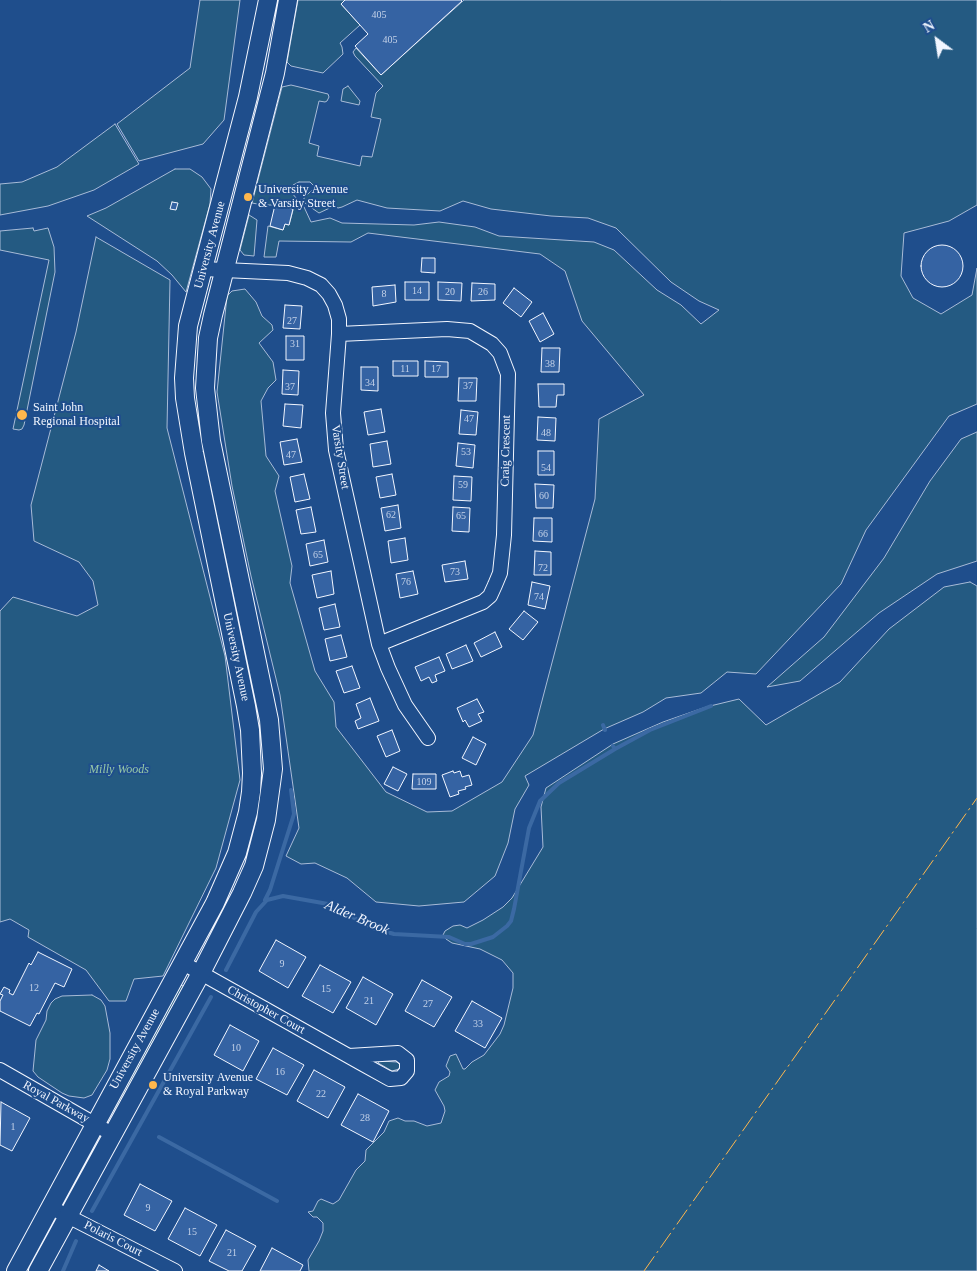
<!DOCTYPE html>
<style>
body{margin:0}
#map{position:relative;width:977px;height:1271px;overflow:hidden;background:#1f4e8c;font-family:"Times New Roman",serif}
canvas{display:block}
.north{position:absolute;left:912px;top:15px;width:50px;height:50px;-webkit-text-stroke:4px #1f4e8c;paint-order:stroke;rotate:329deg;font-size:14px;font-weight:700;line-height:20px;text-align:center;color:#f2f6ff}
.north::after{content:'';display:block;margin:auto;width:18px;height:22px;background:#f2f6ff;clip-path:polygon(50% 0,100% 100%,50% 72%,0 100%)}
</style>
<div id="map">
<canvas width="977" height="1271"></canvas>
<div class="north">N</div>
</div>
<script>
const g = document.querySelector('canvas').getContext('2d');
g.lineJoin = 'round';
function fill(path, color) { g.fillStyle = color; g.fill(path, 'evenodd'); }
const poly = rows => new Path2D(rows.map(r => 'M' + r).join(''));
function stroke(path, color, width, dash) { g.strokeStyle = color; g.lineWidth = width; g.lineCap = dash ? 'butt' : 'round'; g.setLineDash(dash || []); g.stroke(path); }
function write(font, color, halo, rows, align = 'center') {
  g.font = font + ' "Times New Roman",serif'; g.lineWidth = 4; g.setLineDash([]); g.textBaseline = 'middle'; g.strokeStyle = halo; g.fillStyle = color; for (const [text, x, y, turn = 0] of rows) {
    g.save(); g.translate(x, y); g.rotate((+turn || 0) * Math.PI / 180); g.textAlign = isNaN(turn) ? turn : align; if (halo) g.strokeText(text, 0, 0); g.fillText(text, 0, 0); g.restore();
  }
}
const green = poly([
 [200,0,240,0,224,120,203,144,139,161,117,124,190,68,200,0],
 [298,0,345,0,341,4,360,25,340,43,342,47,343,54,323,73,291,66,287,62,298,0],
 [464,0,977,0,977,205,949,221,904,233,901,276,913,298,941,314,972,295,977,268,977,404,949,416,866,530,841,584,756,674,727,672,701,693,666,698,643,712,604,729,525,776,529,785,515,809,508,843,495,876,464,902,419,906,376,902,347,878,315,863,301,864,286,856,299,828,280,695,251,576,232,486,217,392,227,296,232,291,245,289,256,302,262,316,272,325,273,330,259,343,273,362,276,380,268,388,261,401,266,456,279,476,275,491,292,566,290,583,315,671,334,702,336,727,386,792,427,812,452,811,502,782,533,735,595,499,599,419,644,395,582,321,565,271,540,254,368,233,351,242,279,241,276,257,264,257,268,226,283,230,285,224,289,225,293,210,275,205,263,205,252,203,282,87,291,85,328,94,329,97,327,101,325,102,319,101,309,143,319,146,317,156,360,166,362,156,372,157,381,119,371,117,376,93,383,86,355,56,353,52,356,48,381,75,464,0],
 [299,182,310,182,315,187,304,198,304,201,306,204,319,213,334,206,338,208,342,207,357,200,387,208,440,211,463,201,491,209,551,216,588,218,616,228,671,282,699,301,719,310,701,324,681,305,657,290,614,250,594,242,499,236,475,227,439,222,414,225,342,223,330,218,311,222,304,207,291,192,293,185,299,182],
 [348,86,360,101,359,105,341,101,343,89,348,86],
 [115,124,139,164,94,190,48,206,0,215,0,184,22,182,57,167,115,124],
 [175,169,190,169,202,177,211,189,210,204,186,292,172,275,157,261,87,216,106,208,175,169],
 [249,215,257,220,254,256,244,255,240,250,249,215],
 [33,228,34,231,48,228,54,247,55,272,24,425,22,429,19,430,13,429,49,260,0,250,0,231,33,228],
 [96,237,170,280,167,428,225,656,240,780,216,868,163,976,134,979,126,1001,109,1001,86,970,28,937,29,930,10,919,0,922,0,611,13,597,77,616,98,605,93,581,79,562,34,541,31,505,76,332,96,237],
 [977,432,977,561,937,574,879,613,800,681,767,687,824,637,884,558,930,481,961,439,977,432],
 [970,582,977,586,977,1271,309,1271,308,1260,319,1241,323,1231,323,1223,317,1217,313,1217,308,1212,313,1211,318,1201,321,1199,333,1204,339,1200,356,1170,365,1161,366,1150,384,1132,389,1121,398,1118,405,1121,414,1121,427,1126,441,1123,445,1111,444,1106,435,1090,439,1082,449,1076,450,1072,446,1066,450,1056,456,1054,463,1069,465,1069,472,1062,484,1055,500,1034,504,1025,513,988,513,973,502,960,480,949,452,943,446,939,443,935,445,931,453,926,460,925,467,928,483,920,503,907,512,898,543,847,541,807,546,788,613,744,663,722,706,707,739,699,766,725,840,682,889,629,944,587,970,582],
 [180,985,184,986,117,1111,114,1111,113,1110,180,985],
 [92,995,101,1000,105,1006,110,1033,110,1059,107,1070,92,1095,84,1098,69,1096,62,1093,38,1077,33,1071,36,1040,46,1020,47,1011,51,1003,55,999,62,996,92,995],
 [380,1061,397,1062,400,1065,399,1069,392,1071,380,1064,378,1063,380,1061],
 [94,1145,97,1147,70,1196,68,1195,67,1193,94,1145]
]);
fill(green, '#245a82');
stroke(green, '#a8bbd7', 1);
stroke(poly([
 [603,725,605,730],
 [615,749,650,730,711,706],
 [265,900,270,890,294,814,291,790],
 [226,970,256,912,267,900,283,896,328,904,373,928,394,934,449,937,465,944,471,944,493,937,507,926,511,921,514,909,529,828,540,801,559,783,615,749,613,746],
 [159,1137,277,1201],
 [92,1211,211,997],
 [63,1271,76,1241]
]), '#3b69a3', 4);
const building = poly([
 [345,0,461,0,462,1,381,75,355,46,368,34,341,4,345,0],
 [172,202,178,203,176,210,170,209,172,202],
 [275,205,293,209,289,225,285,224,283,230,270,226,275,205],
 '921 266a21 21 0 1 1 42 0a21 21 0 1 1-42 0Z',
 [422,258,435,258,435,273,421,272,422,258],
 [405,282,429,282,429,300,405,300,405,282],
 [438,282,462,283,461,301,438,300,438,282],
 [472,283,495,284,495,300,471,301,472,283],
 [395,285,396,302,373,306,372,287,395,285],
 [514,288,532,302,521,317,503,303,514,288],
 [285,305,302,306,300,329,283,328,285,305],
 [543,313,554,334,540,342,529,321,543,313],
 [286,336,304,336,304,360,286,360,286,336],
 [542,348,560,348,559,372,541,372,542,348],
 [393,361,418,361,418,376,393,376,393,361],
 [425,361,448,362,448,377,425,377,425,361],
 [361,367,378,367,378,391,361,390,361,367],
 [283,370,299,371,298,395,282,394,283,370],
 [459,378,477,378,476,401,458,401,459,378],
 [538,384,564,384,564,395,557,395,556,407,539,407,538,384],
 [285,404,303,405,301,428,283,426,285,404],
 [381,409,385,432,368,435,364,412,381,409],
 [461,410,478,412,476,435,459,434,461,410],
 [538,417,556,418,555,441,537,440,538,417],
 [297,439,302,462,284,465,280,442,297,439],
 [387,441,391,464,373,467,370,444,387,441],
 [458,443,475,445,473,468,456,466,458,443],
 [538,451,554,451,554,475,538,475,538,451],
 [304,474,310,499,295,502,290,477,304,474],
 [392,474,396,495,380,498,376,477,392,474],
 [454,476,472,477,471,501,453,500,454,476],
 [535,484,554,485,553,508,536,508,535,484],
 [398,505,401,528,385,531,381,508,398,505],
 [311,507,316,532,301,534,296,510,311,507],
 [453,507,470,508,469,532,452,531,453,507],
 [534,518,552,518,552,542,533,541,534,518],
 [405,538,408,560,391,563,388,541,405,538],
 [324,540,328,562,310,566,306,544,324,540],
 [535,551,551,552,551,575,534,575,535,551],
 [465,561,468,579,445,582,442,565,465,561],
 [331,571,334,594,317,598,312,575,331,571],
 [413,571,418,594,400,598,396,574,413,571],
 [532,582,550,586,545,609,528,605,532,582],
 [335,604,340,627,324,630,319,608,335,604],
 [524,611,538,622,523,640,509,629,524,611],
 [495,632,502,647,481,657,474,643,495,632],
 [341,635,347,657,330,661,325,639,341,635],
 [466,645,473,661,452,669,446,654,466,645],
 [439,657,445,671,435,675,437,681,432,683,429,677,421,681,415,667,439,657],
 [352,666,360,688,344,693,336,671,352,666],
 [370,698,379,721,358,729,355,721,361,718,356,704,370,698],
 [477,699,484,712,478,714,482,721,469,727,465,720,463,722,457,708,477,699],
 [392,730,400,751,386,757,377,736,392,730],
 [473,737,486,744,476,765,462,758,473,737],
 [393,767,407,774,398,791,384,784,393,767],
 [453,771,454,773,460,771,462,777,469,775,472,785,465,787,466,789,458,791,459,794,450,797,442,775,453,771],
 [413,774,436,774,436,789,412,789,413,774],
 [276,940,306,957,288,988,259,971,276,940],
 [38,952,72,969,64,987,55,983,39,1014,37,1013,30,1026,0,1011,0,1001,3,995,0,994,4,987,10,990,9,993,13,995,29,963,31,965,38,952],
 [320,965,351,982,333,1013,302,996,320,965],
 [363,977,393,994,376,1025,346,1008,363,977],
 [422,980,452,997,434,1027,405,1011,422,980],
 [472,1001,502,1018,485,1048,455,1031,472,1001],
 [230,1025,259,1041,243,1071,214,1055,230,1025],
 [273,1048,304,1065,287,1095,256,1079,273,1048],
 [314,1070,345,1087,328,1118,297,1101,314,1070],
 [358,1094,389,1111,373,1142,341,1125,358,1094],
 [1,1102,30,1118,12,1151,0,1145,1,1102],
 [140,1184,172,1201,155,1231,124,1215,140,1184],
 [185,1208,217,1225,200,1256,168,1239,185,1208],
 [226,1230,256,1246,242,1271,229,1271,209,1261,226,1230],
 [272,1248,303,1265,300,1271,260,1271,272,1248],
 [99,1265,109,1271,96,1271,99,1265]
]);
fill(building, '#3563a3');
stroke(building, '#f2f6ff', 1);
const minor = poly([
 [203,269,288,273,307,278,321,285,329,294,335,305,339,319,339,334,333,413,336,450,379,644,388,668,405,705,428,738],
 [339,334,447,329,470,331,492,344,500,353,508,374,504,535,500,573,495,585,490,596,483,602,379,644],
 [183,963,361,1063,390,1079,401,1078,407,1071,407,1060,398,1053,349,1056],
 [0,1070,112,1134],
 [50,1207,175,1271]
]);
const major = poly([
 [16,1271,215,903,237,853,248,812,251,792,252,773,250,730,246,706,194,453,185,398,184,378,188,326,248,97,268,0],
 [38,1271,201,973,242,893,254,866,266,820,273,769,269,720,211,441,205,388,208,338,213,315,275,73,288,0]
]);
stroke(minor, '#f2f6ff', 16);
stroke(major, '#f2f6ff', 20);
stroke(minor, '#1f4e8c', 14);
stroke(major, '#1f4e8c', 18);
stroke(poly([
 [644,1271,977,798]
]), '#ffb74d', 1, [18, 4, 2.5, 4]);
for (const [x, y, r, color] of [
 [248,197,5,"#ffb74d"],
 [22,415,6,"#ffb74d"],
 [153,1085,5,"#ffb74d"]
]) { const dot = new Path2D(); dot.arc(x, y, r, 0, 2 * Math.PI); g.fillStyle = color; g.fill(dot); stroke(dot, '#1f4e8c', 2); }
write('10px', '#c3d1e8', null, [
 ["405",379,15],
 ["405",390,40],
 ["14",417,291],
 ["20",450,292],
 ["26",483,292],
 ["8",384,294],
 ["27",292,321],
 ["31",295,344],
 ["38",550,364],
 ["11",405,369],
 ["17",436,369],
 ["34",370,383],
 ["37",468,386],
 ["37",290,387],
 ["47",469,419],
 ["48",546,433],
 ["53",466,452],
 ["47",291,455],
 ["54",546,468],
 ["59",463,485],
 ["60",544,496],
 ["62",391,515],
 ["65",461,516],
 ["66",543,534],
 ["65",318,555],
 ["72",543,568],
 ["73",455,572],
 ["76",406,582],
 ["74",539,597],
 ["109",424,782],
 ["9",282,964],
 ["12",34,988],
 ["15",326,989],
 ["21",369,1001],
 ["27",428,1004],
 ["33",478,1024],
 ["10",236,1048],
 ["16",280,1072],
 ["22",321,1094],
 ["28",365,1118],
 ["1",13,1127],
 ["9",148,1208],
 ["15",192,1232],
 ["21",232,1253]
]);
write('12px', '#f2f6ff', '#1f4e8c', [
 ["University Avenue",258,190],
 ["& Varsity Street",258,204],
 ["Saint John",33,408],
 ["Regional Hospital",33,422],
 ["University Avenue",163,1078],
 ["& Royal Parkway",163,1092]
], 'left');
write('12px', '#f2f6ff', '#1f4e8c', [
 ["University Avenue",210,245,-75],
 ["Craig Crescent",506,451,-89],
 ["Varsity Street",340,457,81],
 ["University Avenue",236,657,78],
 ["Christopher Court",266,1010,29],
 ["University Avenue",135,1049,-61],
 ["Royal Parkway",56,1102,29],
 ["Polaris Court",113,1239,27]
]);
write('italic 12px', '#97c8a6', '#1f4e8c', [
 ["Milly Woods",119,770]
]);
write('italic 14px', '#f2f6ff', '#1f4e8c', [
 ["Alder Brook",357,918,23]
]);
</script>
